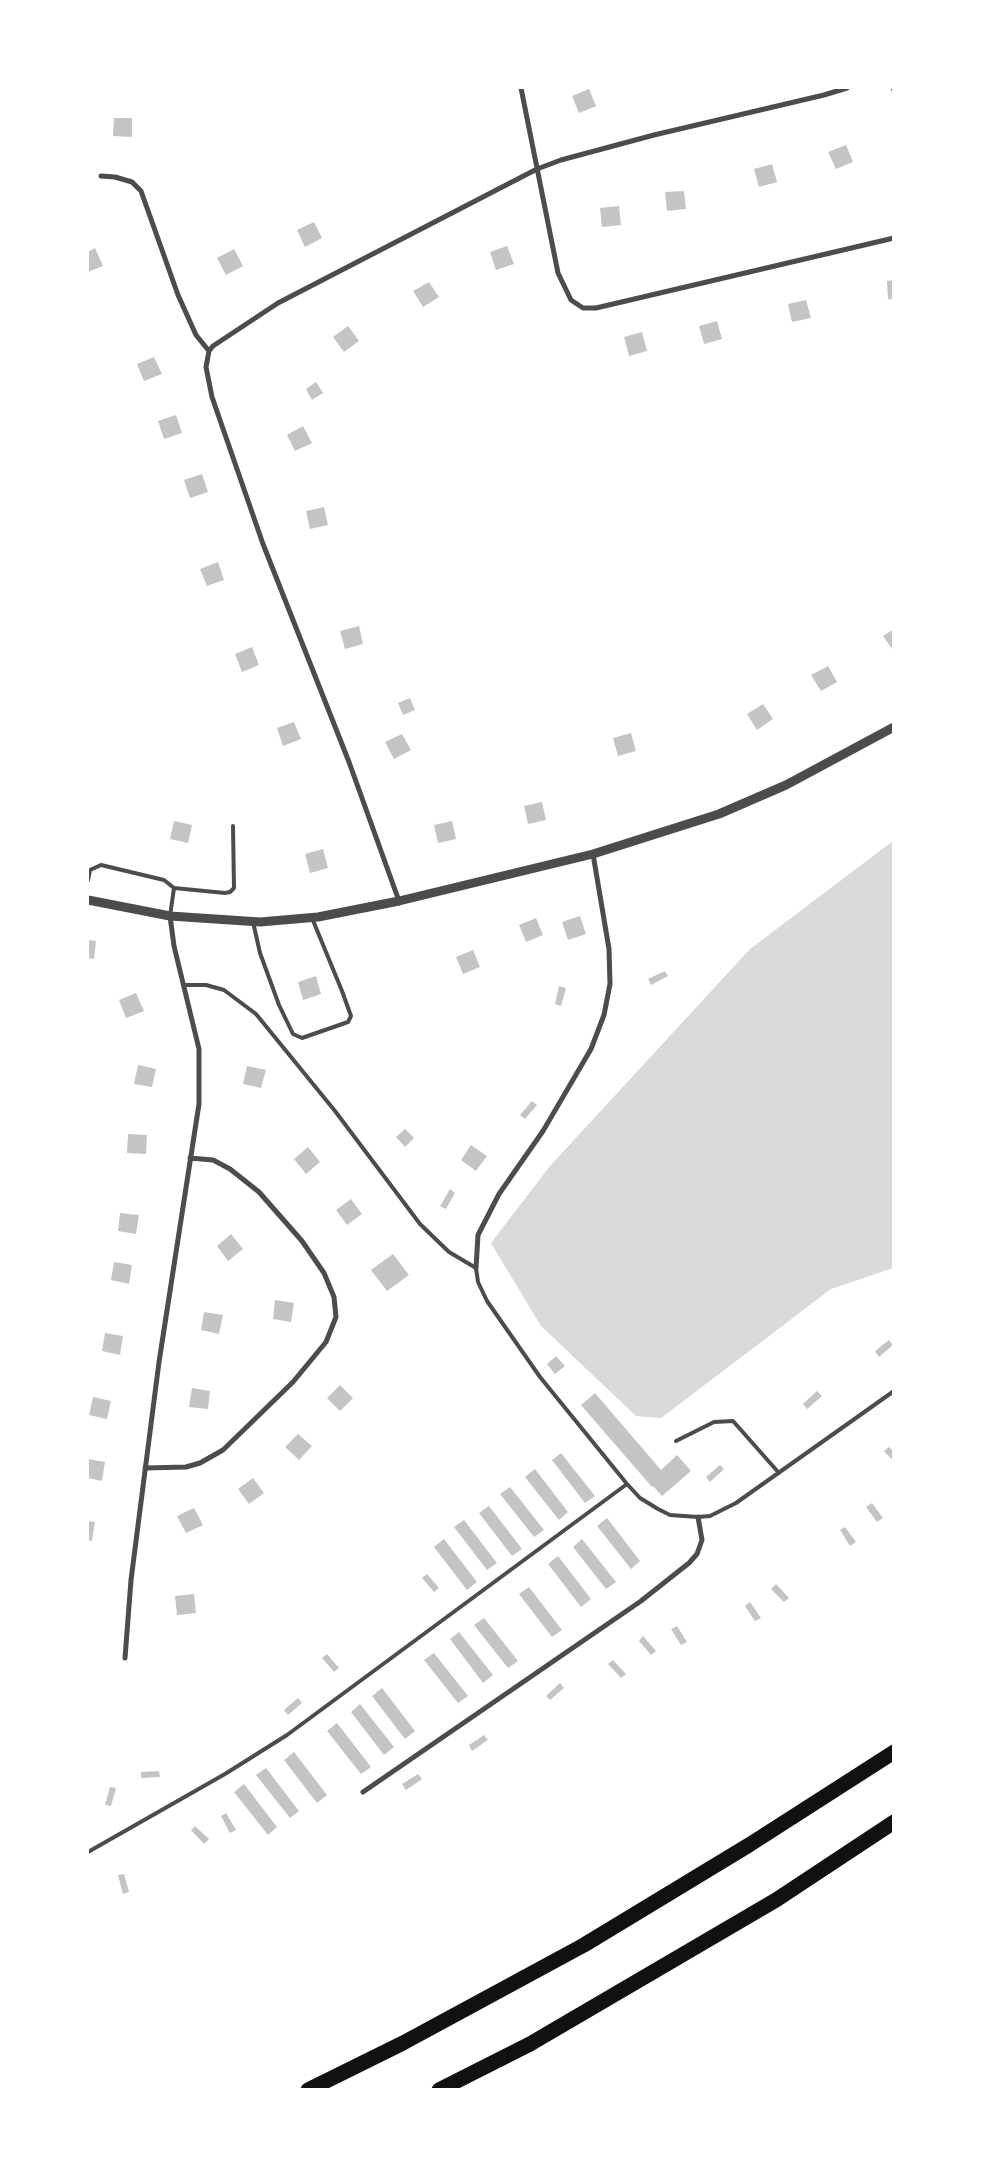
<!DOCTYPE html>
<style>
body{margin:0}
#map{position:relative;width:981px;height:2177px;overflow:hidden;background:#fff;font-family:Manrope,sans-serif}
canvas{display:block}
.frame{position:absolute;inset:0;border:89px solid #fff;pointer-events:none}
</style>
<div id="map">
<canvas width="981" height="2177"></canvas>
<div class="frame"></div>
</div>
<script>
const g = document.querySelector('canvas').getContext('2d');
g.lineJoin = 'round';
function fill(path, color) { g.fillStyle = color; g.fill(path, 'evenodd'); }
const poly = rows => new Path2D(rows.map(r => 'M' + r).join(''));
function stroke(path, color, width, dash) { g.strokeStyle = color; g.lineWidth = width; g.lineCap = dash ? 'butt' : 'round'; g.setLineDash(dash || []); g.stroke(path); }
fill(poly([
 [893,841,893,1268,831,1289,661,1418,636,1416,541,1326,491,1243,550,1166,750,949]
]), '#d9d9d9');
fill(poly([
 [589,89,596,106,579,113,572,96],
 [114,118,132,118,132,137,113,136],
 [846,145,853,162,836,169,828,152],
 [772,164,777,182,759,187,754,169],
 [684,191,686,209,667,211,665,192],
 [619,206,621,225,602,227,600,208],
 [314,222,322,238,305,247,297,230],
 [507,246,514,264,496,270,490,252],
 [95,248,103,266,88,272,88,252],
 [234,249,243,266,226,275,217,258],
 [894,280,894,299,888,299,887,281],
 [429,282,439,297,423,307,413,291],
 [806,300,811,318,792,322,788,304],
 [717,321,722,339,704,344,699,326],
 [348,326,359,341,344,352,333,337],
 [642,332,647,351,629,356,624,337],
 [154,357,162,374,144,381,137,364],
 [316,382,323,393,312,400,306,389],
 [176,415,182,433,164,439,158,421],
 [303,426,312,443,295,451,287,435],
 [202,474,208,492,190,498,184,480],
 [324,507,328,525,310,529,306,511],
 [218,562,224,580,207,586,200,569],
 [359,626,363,644,345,649,340,631],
 [894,629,894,652,883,636],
 [252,647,259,665,242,672,235,654],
 [828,666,837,682,821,691,811,675],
 [410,698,415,710,403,715,398,703],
 [763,704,773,719,757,730,747,714],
 [294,722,301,739,283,746,277,728],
 [631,733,636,751,618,756,613,738],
 [402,734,411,750,394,759,385,742],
 [542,802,546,820,528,824,524,806],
 [174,821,192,825,188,843,170,839],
 [452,821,456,839,438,843,434,825],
 [323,849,328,868,310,873,305,854],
 [580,916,586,934,568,940,562,922],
 [536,918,543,935,526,942,519,925],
 [88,940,96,941,94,959,88,958],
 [473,950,480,967,463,974,456,957],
 [665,971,668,976,651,985,648,979],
 [316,976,321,994,303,1000,298,982],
 [559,986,566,988,561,1006,555,1004],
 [136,993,144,1011,126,1018,119,1000],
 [138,1065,156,1069,152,1087,134,1084],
 [247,1066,266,1070,261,1088,243,1084],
 [532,1101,537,1105,525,1119,520,1115],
 [405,1129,414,1138,405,1147,396,1137],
 [128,1134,147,1135,146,1154,127,1153],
 [471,1145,487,1156,476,1171,461,1160],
 [308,1147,320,1162,306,1174,294,1159],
 [450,1189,455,1193,446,1209,440,1206],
 [351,1199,362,1214,347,1225,336,1210],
 [120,1213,139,1215,136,1234,118,1231],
 [231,1234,243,1249,228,1261,217,1246],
 [393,1254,409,1275,387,1291,371,1270],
 [114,1262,132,1265,129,1284,111,1280],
 [275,1300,294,1303,291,1322,273,1319],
 [204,1312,223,1315,219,1334,201,1330],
 [105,1333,123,1336,120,1355,102,1351],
 [889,1340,893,1345,879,1357,875,1351],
 [556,1356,565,1366,555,1374,547,1364],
 [340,1385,353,1398,340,1411,327,1398],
 [192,1388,210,1391,208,1409,189,1407],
 [817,1391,822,1396,807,1409,803,1404],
 [595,1393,661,1470,677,1455,691,1471,662,1496,653,1486,652,1487,581,1405],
 [93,1397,111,1401,107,1419,89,1415],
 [298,1434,312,1446,299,1460,285,1447],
 [889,1447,894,1452,894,1462,884,1451],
 [561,1453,595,1496,585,1503,552,1460],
 [88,1459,105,1462,102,1481,88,1478],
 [720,1465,724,1469,710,1482,706,1477],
 [535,1469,568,1512,559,1520,525,1477],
 [253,1478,264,1493,249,1504,238,1489],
 [510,1487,544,1530,534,1537,500,1494],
 [872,1503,883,1518,877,1522,866,1507],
 [489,1506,522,1549,512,1556,479,1513],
 [194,1508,203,1525,186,1533,177,1516],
 [607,1518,640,1561,631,1569,597,1526],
 [464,1520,497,1563,487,1570,454,1527],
 [88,1521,95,1522,92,1541,88,1540],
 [845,1527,856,1542,850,1546,840,1530],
 [444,1539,477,1582,467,1590,434,1547],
 [582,1539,616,1582,606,1589,573,1547],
 [558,1556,591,1599,581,1607,548,1564],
 [427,1574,439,1588,434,1592,422,1578],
 [776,1584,789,1598,784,1602,771,1589],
 [529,1587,562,1630,552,1637,519,1594],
 [194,1594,196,1613,177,1615,175,1596],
 [750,1602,761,1618,755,1621,745,1606],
 [484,1618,518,1661,508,1668,474,1625],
 [677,1626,687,1642,681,1645,671,1629],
 [459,1632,493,1675,483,1683,450,1639],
 [643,1636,656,1651,651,1655,639,1641],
 [434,1653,468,1696,458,1703,424,1660],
 [327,1654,339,1668,334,1672,322,1658],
 [613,1660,626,1674,621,1678,608,1664],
 [560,1683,564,1688,550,1700,546,1696],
 [382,1688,415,1731,405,1739,372,1696],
 [298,1698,302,1703,288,1715,284,1710],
 [360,1704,394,1747,384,1755,351,1712],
 [337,1723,371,1767,361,1774,327,1731],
 [484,1735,488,1740,472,1751,469,1745],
 [294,1752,327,1795,317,1803,284,1760],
 [266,1768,299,1811,290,1818,256,1775],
 [159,1771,160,1777,141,1778,141,1772],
 [418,1774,422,1779,406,1790,402,1784],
 [244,1784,277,1827,268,1835,234,1792],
 [110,1787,116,1788,111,1806,105,1805],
 [226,1813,236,1830,230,1833,221,1816],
 [195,1826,209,1839,204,1844,191,1830],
 [124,1874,129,1892,123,1894,118,1875]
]), '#c4c4c4');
stroke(poly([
 [88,880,90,870,101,865,164,880,174,888,170,916],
 [174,888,225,893,230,892,234,888,233,826],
 [253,922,260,953,279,1005,293,1034,302,1038,348,1022,351,1016,342,991,312,918],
 [184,985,206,985,224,990,256,1014,335,1111,420,1224,449,1252,476,1268,478,1282,487,1301,540,1377,627,1484,640,1498,658,1509,670,1515,698,1517,710,1516,736,1503,894,1391],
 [676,1441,714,1422,733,1421,779,1473],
 [88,1852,225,1774,287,1735,627,1484]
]), '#4c4c4c', 4);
stroke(poly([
 [521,88,558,273,571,300,583,308,596,308,894,238],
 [893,88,894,90],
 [101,176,115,177,132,182,141,191,178,295,196,335,209,351,206,367,212,397,263,544,349,762,399,901],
 [209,351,213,346,278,303,537,169,561,160,654,135,824,95,847,88],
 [476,1268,478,1235,499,1194,543,1131,591,1049,604,1015,610,984,609,949,593,854],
 [145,1468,186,1467,200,1463,223,1450,293,1382,326,1342,336,1317,334,1297,324,1273,302,1241,259,1192,230,1169,213,1160,190,1158],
 [125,1658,131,1580,159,1362,199,1104,199,1049,174,946,170,916],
 [363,1792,641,1601,689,1563,697,1554,702,1540,698,1517]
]), '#4c4c4c', 5);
stroke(poly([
 [88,900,170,916,260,922,318,917,399,901,593,854,719,814,786,785,894,727]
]), '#4c4c4c', 9);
stroke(poly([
 [308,2090,403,2043,584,1945,749,1845,894,1752],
 [439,2090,530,2044,776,1900,894,1822]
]), '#111', 15);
</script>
